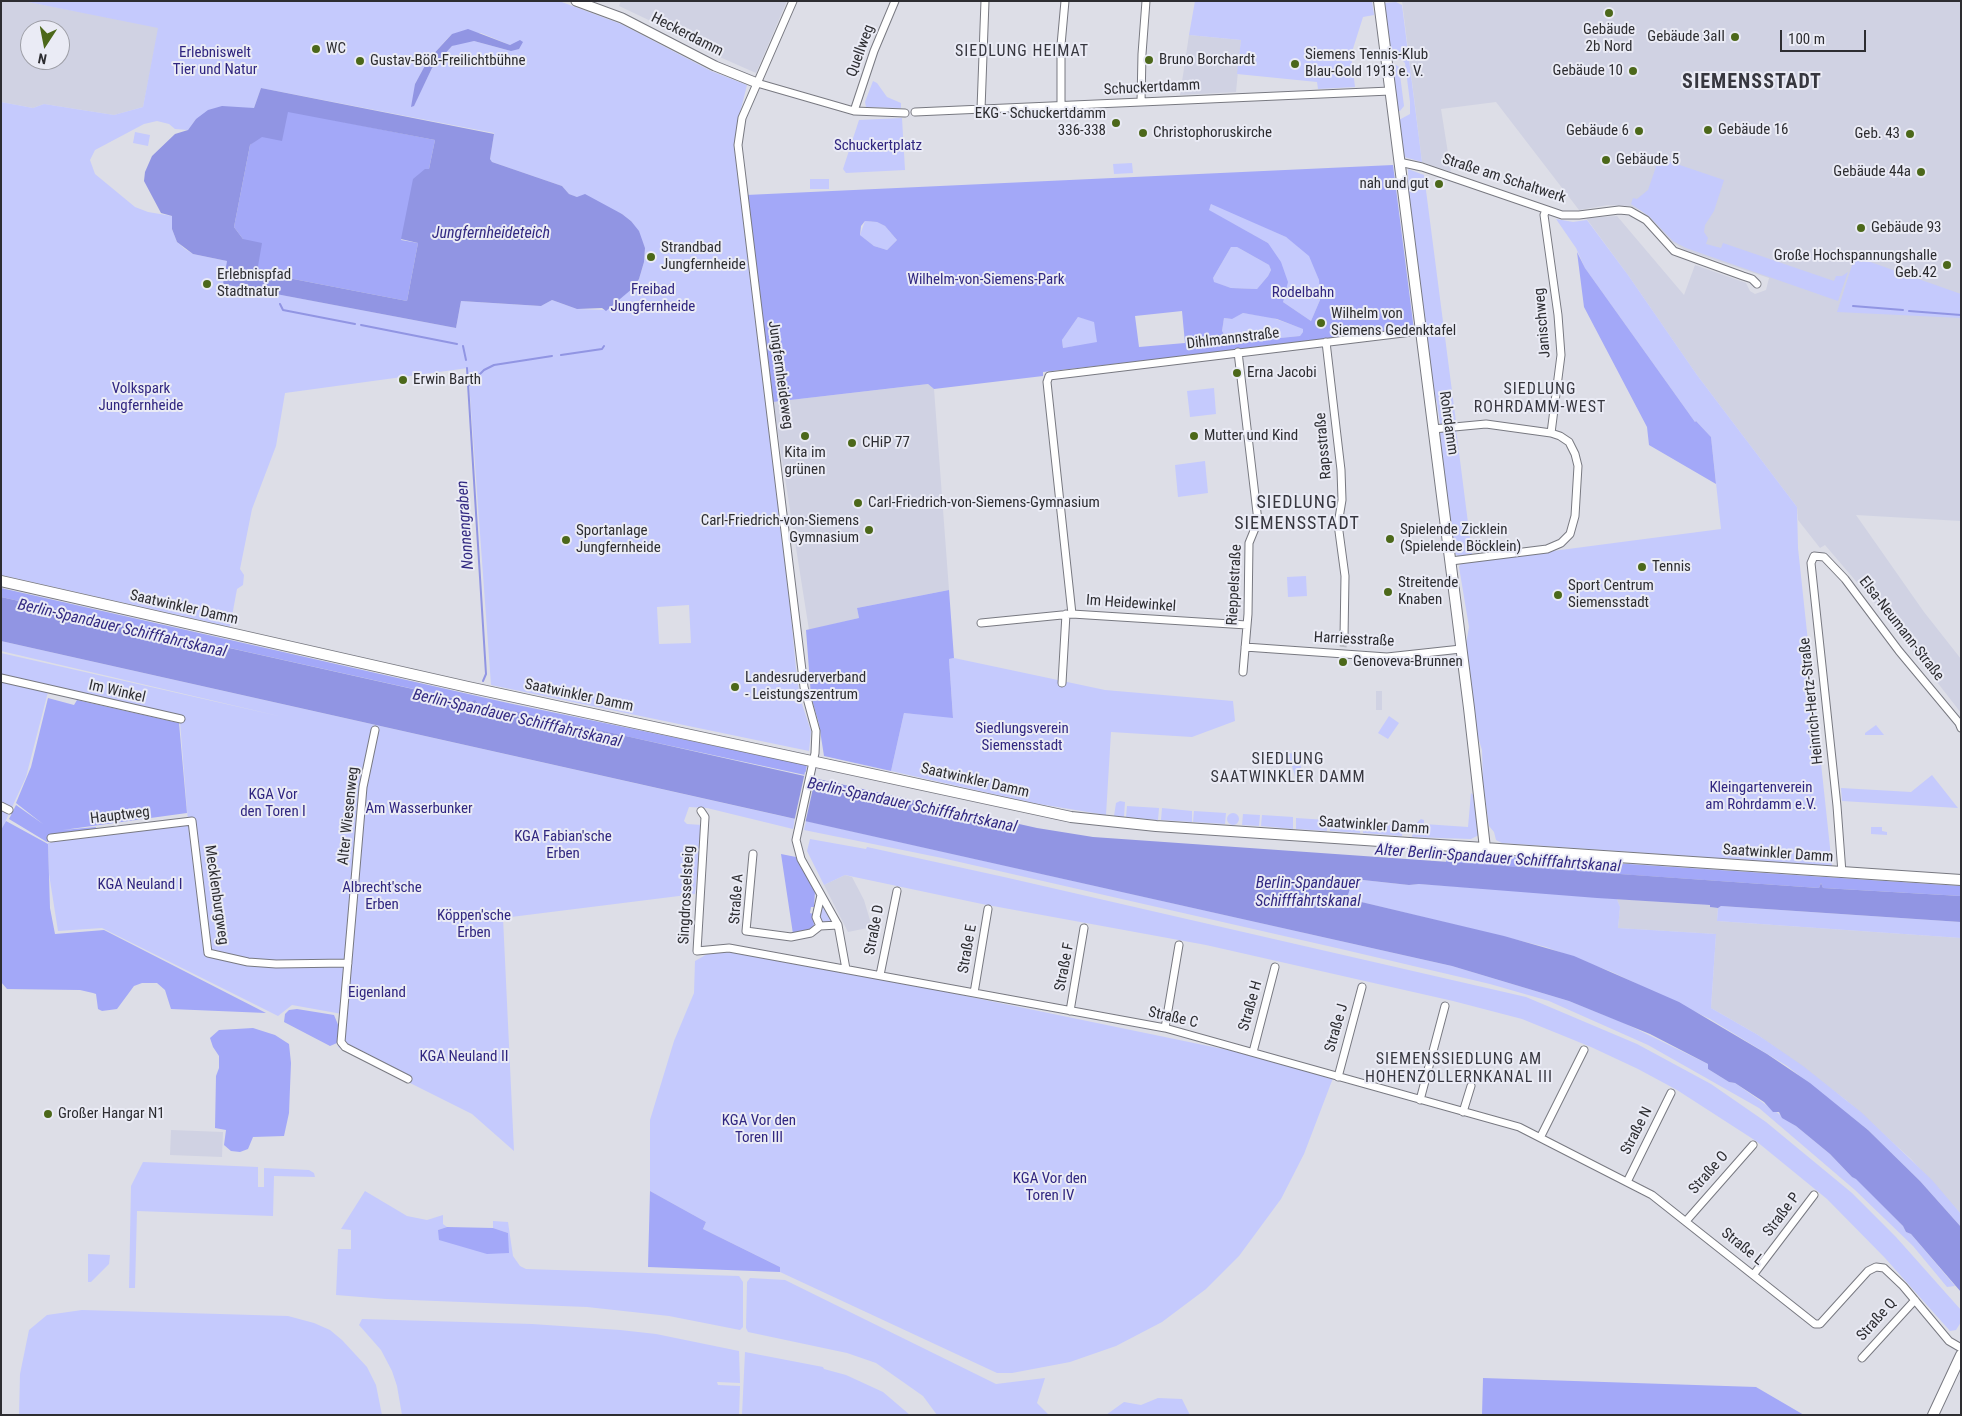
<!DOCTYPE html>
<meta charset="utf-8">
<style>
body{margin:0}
#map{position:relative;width:1962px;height:1416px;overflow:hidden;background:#dddee7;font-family:"Roboto Condensed",sans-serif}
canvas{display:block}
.frame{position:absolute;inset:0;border:2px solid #2d2d31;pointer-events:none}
.north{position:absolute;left:20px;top:20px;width:50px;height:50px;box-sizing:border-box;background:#eaebf5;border:1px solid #9e9fa7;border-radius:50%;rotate:191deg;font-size:14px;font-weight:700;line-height:20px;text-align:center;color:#2d2d31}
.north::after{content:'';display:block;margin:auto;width:18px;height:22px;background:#4c681a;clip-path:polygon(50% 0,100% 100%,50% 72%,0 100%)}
.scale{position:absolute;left:1780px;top:30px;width:86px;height:22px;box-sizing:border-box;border:2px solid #2d2d31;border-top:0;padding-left:6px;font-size:15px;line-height:18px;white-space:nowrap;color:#2d2d31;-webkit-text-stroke:4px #eaebf5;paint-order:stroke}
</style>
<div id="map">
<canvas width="1962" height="1416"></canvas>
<div class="frame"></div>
<div class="north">N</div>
<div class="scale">100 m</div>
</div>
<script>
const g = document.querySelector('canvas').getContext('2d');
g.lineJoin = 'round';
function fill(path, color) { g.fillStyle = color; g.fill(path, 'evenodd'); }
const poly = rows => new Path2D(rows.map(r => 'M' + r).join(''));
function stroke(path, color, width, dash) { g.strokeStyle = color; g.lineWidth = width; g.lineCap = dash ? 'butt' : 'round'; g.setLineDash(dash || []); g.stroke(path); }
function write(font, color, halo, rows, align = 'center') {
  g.font = font + ' "Roboto Condensed",sans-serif'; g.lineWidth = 4; g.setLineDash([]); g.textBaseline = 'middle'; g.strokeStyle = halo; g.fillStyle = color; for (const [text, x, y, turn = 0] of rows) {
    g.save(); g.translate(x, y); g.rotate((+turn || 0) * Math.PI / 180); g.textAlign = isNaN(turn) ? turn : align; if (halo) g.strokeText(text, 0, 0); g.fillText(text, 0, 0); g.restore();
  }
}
fill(poly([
 [1,1,23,1,159,27,143,107,114,115,44,104,33,108,1,102],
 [30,30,60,30,60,60,30,60],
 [621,1,787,1,756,73,706,51,655,23,619,6],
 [1402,1,1961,1,1961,521,1856,515,1924,612,1961,659,1961,713,1889,620,1825,545,1820,548,1798,520,1797,507,1697,375,1628,275,1586,218,1617,216,1684,295,1695,265,1746,283,1750,291,1755,294,1766,290,1769,278,1685,250,1672,242,1642,211,1630,206,1608,205,1579,210,1496,102,1441,109,1451,172,1422,162],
 [1189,35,1241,40,1236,92,1180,95],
 [928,384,934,389,949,590,857,608,859,618,809,630,773,402],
 [1376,691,1382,691,1382,710,1376,710],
 [845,875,852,877,864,900,872,927,848,932,824,885],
 [1617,899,1710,905,1710,907,1718,908,1717,921,1961,938,1961,1214,1911,1159,1846,1100,1758,1035,1711,1008,1716,934,1618,928,1620,907],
 [171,1130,223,1132,222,1157,170,1155]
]), '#d0d2e3');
fill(poly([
 [23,1,559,1,621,24,711,71,747,85,736,129,736,162,788,584,796,669,800,698,811,731,809,751,491,685,468,368,285,393,276,446,252,509,240,569,244,575,243,585,237,589,230,627,1,575,1,102,33,108,44,104,114,115,143,107,158,28],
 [481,33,510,45,517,43,511,51,474,41,461,42,452,46,432,68,414,105,415,84,428,60,447,39,452,34],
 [261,88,494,133,490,159,492,162,562,186,569,194,622,214,631,221,645,248,644,262,639,279,621,298,604,310,577,309,552,300,541,306,461,301,456,328,224,284,227,261,193,254,185,249,177,242,172,229,172,216,148,212,135,207,95,174,90,160,95,150,144,124,157,121,169,124,175,129,188,130,196,119,245,108,254,108],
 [689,605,691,643,659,644,657,607],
 [1195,1,1372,1,1374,15,1363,17,1351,55,1355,87,1318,89,1317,82,1237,74,1241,40,1189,35],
 [1396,2,1402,5,1422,162,1404,157,1399,120,1410,114,1410,102,1405,63,1401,59,1391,57,1384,3],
 [1396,65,1399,67,1404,106,1400,111,1398,111,1392,66],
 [873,81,877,83,887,97,901,103,901,108,866,107,865,102],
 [902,118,905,170,846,173,843,169,859,120],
 [135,132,150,135,148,146,133,143],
 [1659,158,1724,180,1714,211,1705,225,1704,232,1708,238,1706,244,1721,248,1723,243,1834,281,1836,276,1842,276,1848,272,1838,301,1686,248,1673,241,1649,216,1631,204,1633,198,1637,199,1648,190],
 [1132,163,1133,173,1114,174,1113,164],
 [1408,169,1424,175,1456,422,1440,424,1437,403,1433,389,1409,200],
 [810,179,829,179,829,189,810,189],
 [1212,203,1286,237,1310,255,1319,280,1320,300,1311,321,1283,302,1268,243,1208,210],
 [1556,219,1573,222,1587,220,1628,275,1697,375,1797,507,1798,548,1832,866,1502,843,1496,840,1494,832,1489,826,1483,783,1482,750,1477,734,1466,644,1469,627,1459,567,1461,563,1721,529,1711,437,1696,421,1695,422,1585,268,1576,248],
 [865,221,877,222,885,226,897,240,887,250,874,246,860,235],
 [1231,247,1237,247,1269,265,1271,270,1268,276,1257,289,1231,288,1213,282,1213,278],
 [1859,258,1961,294,1961,318,1837,312,1854,259],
 [1243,313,1270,317,1304,329,1303,332,1300,336,1230,343,1222,331,1224,318,1231,319],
 [1078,317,1094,321,1098,343,1063,348,1062,340],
 [1214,388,1216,414,1190,417,1187,391],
 [1456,429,1472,554,1458,556,1454,553,1439,435,1440,432],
 [1205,461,1208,493,1178,497,1175,465],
 [1306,576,1307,596,1288,597,1287,577],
 [1,641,795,819,793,829,707,808,689,807,684,821,687,824,702,825,695,894,503,918,514,1151,472,1114,338,1047,342,1014,292,1005,278,1016,102,928,58,931,49,874,48,843,188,822,180,722,48,692,26,777,1,831,1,653,283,717,1,651],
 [954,658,1105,690,1233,701,1235,721,1192,737,1111,732,1106,815,1033,803,891,771,904,713,953,717,949,659],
 [1389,716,1399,723,1388,739,1378,733],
 [1876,725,1884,735,1865,735,1865,733],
 [1288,753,1297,754,1303,773,1295,776],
 [1932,775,1958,808,1842,801,1841,788,1911,792],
 [1471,793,1473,795,1479,835,1471,839,1412,837,1413,826,1421,819,1424,820,1424,824,1468,827],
 [1120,801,1125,802,1124,817,1114,816,1116,803],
 [1127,806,1159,808,1158,820,1126,817],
 [1162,808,1192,811,1192,822,1161,820],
 [1194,811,1226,813,1225,824,1193,822],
 '1227 819a6 6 0 1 1 12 0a6 6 0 1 1-12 0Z',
 [1243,814,1260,815,1259,826,1242,825],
 [1262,815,1293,817,1293,829,1261,826],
 [1296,818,1327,820,1327,831,1296,829],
 [1330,820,1361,822,1360,833,1330,831],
 [806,821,1452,966,1569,1001,1624,1023,1708,1064,1708,1069,1729,1082,1735,1083,1796,1126,1830,1154,1852,1177,1856,1178,1903,1226,1906,1232,1911,1234,1955,1286,1947,1287,1913,1246,1855,1190,1759,1108,1648,1045,1549,1001,1490,984,1341,949,942,858,804,830],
 [1364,822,1403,826,1402,836,1363,833],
 [1871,827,1882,827,1882,831,1887,832,1887,835,1871,834],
 [810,839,866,849,867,847,1004,877,1526,997,1637,1044,1711,1084,1766,1122,1852,1193,1896,1237,1961,1310,1961,1322,1956,1330,1950,1331,1885,1258,1827,1199,1756,1141,1677,1090,1638,1069,1591,1047,1522,1019,1453,1001,1206,945,982,904,845,875,824,885,807,851],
 [1363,880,1409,885,1419,884,1495,889,1617,899,1620,907,1618,928,1716,934,1711,1008,1758,1035,1803,1066,1861,1112,1932,1180,1961,1214,1961,1227,1920,1181,1868,1130,1787,1066,1710,1019,1612,972,1546,947,1353,900,1348,895,1349,887,1355,881],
 [822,904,832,920,831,922,823,923,820,918],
 [1721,906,1961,922,1961,938,1717,921,1718,908],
 [738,952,840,970,1252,1055,1333,1078,1304,1154,1281,1199,1239,1256,1206,1289,1162,1322,1116,1346,1070,1362,1012,1373,997,1373,780,1272,780,1267,703,1229,706,1222,650,1191,650,1120,674,1041,694,993,695,961,709,953],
 [143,1162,258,1167,258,1187,264,1187,264,1168,309,1170,314,1173,315,1177,274,1176,273,1216,137,1211,135,1288,129,1288,131,1186],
 [365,1191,407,1216,427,1220,443,1215,443,1224,447,1227,438,1230,508,1233,493,1228,493,1221,508,1222,513,1256,520,1266,526,1269,739,1276,743,1282,743,1327,740,1330,669,1316,587,1307,386,1299,336,1295,338,1249,351,1249,351,1230,341,1229],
 [88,1254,110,1255,109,1264,91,1282,88,1282],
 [750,1278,785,1280,996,1384,1045,1378,1037,1403,1049,1415,937,1415,923,1396,876,1363,847,1353,748,1332,746,1328,747,1282],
 [82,1310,288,1316,314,1323,330,1330,342,1340,367,1367,376,1385,382,1415,19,1415,20,1374,29,1330,47,1315],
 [362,1319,532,1324,620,1330,656,1334,739,1351,740,1383,717,1382,718,1385,740,1386,739,1415,402,1415,397,1386,392,1371,381,1350,359,1325],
 [745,1352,823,1367,824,1369,846,1375,883,1392,910,1415,742,1415],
 [1158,1398,1182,1399,1190,1415,1106,1415,1124,1402,1141,1405]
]), '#c5cafd');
fill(poly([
 [288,111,435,140,429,169,401,240,418,243,407,301,257,272,243,239,234,227,250,145],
 [1393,165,1414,330,1043,372,1043,376,934,389,928,384,773,402,746,195],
 [1211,204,1286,237,1309,256,1319,280,1320,300,1311,321,1283,302,1288,282,1281,262,1268,243,1209,210],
 [865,221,877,222,885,226,897,240,887,250,874,246,860,235,861,226],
 [1231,247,1237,247,1269,265,1271,270,1268,276,1257,289,1231,288,1214,282,1213,278],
 [1182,311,1185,343,1139,347,1135,316],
 [1243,313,1277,319,1303,329,1303,332,1300,336,1230,343,1222,331,1224,318,1232,319],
 [1078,317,1094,322,1097,342,1063,348,1062,340],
 [1577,252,1585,268,1695,422,1696,421,1711,437,1716,484,1649,445,1647,427,1584,307],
 [1,588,508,703,807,765,805,775,556,721,478,703,476,701,472,702,1,597],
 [949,590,954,658,949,659,953,718,904,713,891,771,824,756,819,724,811,696,806,630,859,618,857,608],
 [48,698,74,705,77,700,179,723,187,813,63,830,96,827,95,831,47,842,9,819,16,805,43,824,16,803,31,767],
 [6,821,48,844,50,908,55,934,104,930,266,1013,171,1009,165,990,157,983,142,983,134,986,117,1009,102,1011,98,1009,96,994,93,993,80,990,7,989,1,982,1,830],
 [1447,852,1961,886,1961,896,1823,888,1821,883,1819,888,1446,862],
 [781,854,796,857,815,892,814,907,811,907,810,913,813,914,814,926,809,931,793,934],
 [297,1009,334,1015,339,1027,337,1043,330,1046,284,1022,285,1014,289,1010],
 [253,1028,275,1035,289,1044,291,1063,289,1113,284,1136,253,1137,248,1149,240,1152,231,1151,224,1145,226,1130,215,1128,216,1076,219,1068,219,1056,213,1047,210,1038,219,1030],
 [650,1191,706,1222,703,1229,780,1267,780,1272,648,1267],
 [447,1227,493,1228,508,1233,509,1253,487,1254,439,1240,438,1230],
 [1483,1378,1756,1387,1804,1415,1482,1415]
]), '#a3a8f8');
fill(poly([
 [468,29,510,45,520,40,523,42,519,49,511,51,474,41,452,46,432,68,414,106,411,107,415,84,428,60,452,34],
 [261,88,494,134,490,159,492,162,562,186,569,194,577,197,585,194,622,214,631,221,639,231,645,248,644,262,639,279,633,288,606,311,602,308,577,309,552,300,541,306,461,301,456,328,223,284,227,261,193,254,177,242,172,229,172,216,161,213,144,181,145,172,152,156,175,134,188,130,196,119,208,110,222,106,254,108],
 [288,112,435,140,429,169,425,169,413,179,401,239,418,243,407,301,257,272,262,243,243,239,234,227,250,145,262,137,282,141],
 [1,597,471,702,475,700,478,703,1037,828,1093,837,1819,888,1821,883,1823,888,1961,896,1961,922,1721,906,1718,908,1710,907,1710,905,1597,898,1419,884,1409,885,1363,880,1352,882,1348,895,1353,900,1504,936,1574,956,1679,1002,1767,1054,1810,1083,1868,1130,1920,1181,1961,1227,1961,1292,1911,1234,1906,1232,1903,1226,1856,1179,1852,1177,1830,1154,1796,1126,1782,1118,1779,1112,1773,1112,1764,1102,1735,1083,1729,1082,1708,1069,1708,1064,1650,1034,1569,1001,1452,966,1,641]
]), '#9195e3');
fill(poly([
 [805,772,816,775,805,824,794,822]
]), '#dddee7');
stroke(poly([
 [280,304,283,310,355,324],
 [1853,306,1903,310],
 [1909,311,1961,315],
 [361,325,457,344],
 [463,346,466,360],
 [561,355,602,349,604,346],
 [467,368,486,674,483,681],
 [468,386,484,370,494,365,552,356]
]), '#9195e3', 2);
stroke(poly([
 [1343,647,1344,638]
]), '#babbc3', 7, [7, 3.5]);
const minor = poly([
 [793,1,742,118,738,145,804,687,816,731,815,753,796,840,801,859,838,925,846,969],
 [757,83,854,111,905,113],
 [1141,102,1142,54,1146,1],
 [1061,106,1061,45,1065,1],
 [981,109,985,1],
 [854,111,874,51,895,1],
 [915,112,1390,91],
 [1399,162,1422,167,1562,215,1579,215,1619,210,1630,211,1646,220,1674,251,1743,276,1752,279,1757,284],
 [1546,210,1544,215,1558,315,1561,355,1551,433],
 [1326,342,1341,470,1342,500,1338,524,1345,576,1344,638],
 [1238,352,1258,521,1249,543,1248,614,1243,672],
 [1433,429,1486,424,1551,433,1560,436,1569,442,1575,454,1578,466,1575,516,1570,534,1561,543,1547,549,1451,561],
 [1072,614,1047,382,1049,376,1420,331],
 [981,623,1072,614,1247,625],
 [1245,647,1387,657,1461,649],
 [1,678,181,719],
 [1062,683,1066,614],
 [375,730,363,787,341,1042,345,1047,408,1079],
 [1,806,9,810],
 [701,811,705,817,697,951,729,948,1165,1028,1519,1127,1652,1195,1815,1324,1820,1324,1868,1271,1876,1267,1884,1268,1903,1286,1949,1341,1961,1348],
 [51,838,192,821,208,953,248,962,276,964,348,963],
 [753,854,746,931,791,937,811,933,820,926],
 [1842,873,1837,806,1811,563,1814,556,1824,557,1845,579,1899,651,1959,723,1961,728],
 [820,926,816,917,821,895],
 [820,926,838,925],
 [880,975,897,891],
 [974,993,988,909],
 [1070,1011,1084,928],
 [1165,1028,1179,945],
 [1253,1052,1275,967],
 [1338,1077,1362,987],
 [1420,1100,1445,1006],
 [1463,1112,1471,1086],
 [1541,1136,1584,1050],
 [1627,1182,1671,1093],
 [1687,1220,1753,1145],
 [1754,1274,1814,1195],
 [1862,1358,1915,1300]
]);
const tertiary = poly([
 [576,1,622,18,715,66,757,83]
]);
const secondary = poly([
 [1379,1,1469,708,1485,848],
 [1,581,468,687,1071,817,1156,826,1961,880],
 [1933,1415,1961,1355]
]);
stroke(minor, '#787981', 9);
stroke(tertiary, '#787981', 11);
stroke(secondary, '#787981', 12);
stroke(minor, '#fff', 7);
stroke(tertiary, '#fff', 9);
stroke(secondary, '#fff', 10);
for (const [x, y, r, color] of [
 [1609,13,5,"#4c681a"],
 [1735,37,5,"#4c681a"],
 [316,49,5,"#4c681a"],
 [1149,60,5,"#4c681a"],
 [360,61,5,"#4c681a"],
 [1295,64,5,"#4c681a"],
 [1633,71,5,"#4c681a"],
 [1116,123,5,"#4c681a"],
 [1708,130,5,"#4c681a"],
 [1639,131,5,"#4c681a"],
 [1143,133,5,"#4c681a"],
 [1910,134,5,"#4c681a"],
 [1606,160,5,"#4c681a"],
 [1921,172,5,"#4c681a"],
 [1439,184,5,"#4c681a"],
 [1861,228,5,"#4c681a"],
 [651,257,5,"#4c681a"],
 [1947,265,5,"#4c681a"],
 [207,284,5,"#4c681a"],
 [1321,323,5,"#4c681a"],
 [1237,373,5,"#4c681a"],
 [403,380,5,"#4c681a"],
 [805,436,5,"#4c681a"],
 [1194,436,5,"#4c681a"],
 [852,443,5,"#4c681a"],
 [858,503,5,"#4c681a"],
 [869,530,5,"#4c681a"],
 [1390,539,5,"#4c681a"],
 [566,540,5,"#4c681a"],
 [1642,567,5,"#4c681a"],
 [1388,592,5,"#4c681a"],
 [1558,595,5,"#4c681a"],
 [1343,662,5,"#4c681a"],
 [735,687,5,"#4c681a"],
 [48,1114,5,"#4c681a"]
]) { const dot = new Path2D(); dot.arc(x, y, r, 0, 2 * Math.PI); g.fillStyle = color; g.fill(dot); stroke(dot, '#eaebf5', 2); }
write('15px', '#2d2d31', '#eaebf5', [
 ["Gebäude",1609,30,"center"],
 ["2b Nord",1609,47,"center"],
 ["Gebäude 3aII",1725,37,"right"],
 ["WC",326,49],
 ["Siemens Tennis-Klub",1305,55],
 ["Blau-Gold 1913 e. V.",1305,72],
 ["Bruno Borchardt",1159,60],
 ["Gustav-Böß-Freilichtbühne",370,61],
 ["Gebäude 10",1623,71,"right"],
 ["EKG - Schuckertdamm",1106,114,"right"],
 ["336-338",1106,131,"right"],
 ["Gebäude 16",1718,130],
 ["Gebäude 6",1629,131,"right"],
 ["Christophoruskirche",1153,133],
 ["Geb. 43",1900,134,"right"],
 ["Gebäude 5",1616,160],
 ["Gebäude 44a",1911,172,"right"],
 ["nah und gut",1429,184,"right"],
 ["Gebäude 93",1871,228],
 ["Strandbad",661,248],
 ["Jungfernheide",661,265],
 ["Große Hochspannungshalle",1937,256,"right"],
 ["Geb.42",1937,273,"right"],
 ["Erlebnispfad",217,275],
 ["Stadtnatur",217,292],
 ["Wilhelm von",1331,314],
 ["Siemens Gedenktafel",1331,331],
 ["Erna Jacobi",1247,373],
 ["Erwin Barth",413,380],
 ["Mutter und Kind",1204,436],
 ["CHiP 77",862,443],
 ["Kita im",805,453,"center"],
 ["grünen",805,470,"center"],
 ["Carl-Friedrich-von-Siemens-Gymnasium",868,503],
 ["Carl-Friedrich-von-Siemens",859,521,"right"],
 ["Gymnasium",859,538,"right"],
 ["Spielende Zicklein",1400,530],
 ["(Spielende Böcklein)",1400,547],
 ["Sportanlage",576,531],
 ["Jungfernheide",576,548],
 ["Tennis",1652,567],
 ["Streitende",1398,583],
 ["Knaben",1398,600],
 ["Sport Centrum",1568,586],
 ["Siemensstadt",1568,603],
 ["Genoveva-Brunnen",1353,662],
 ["Landesruderverband",745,678],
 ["- Leistungszentrum",745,695],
 ["Großer Hangar N1",58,1114]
], 'left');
write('15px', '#2d2d31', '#eaebf5', [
 ["Heckerdamm",687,35,27],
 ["Quellweg",861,51,-70],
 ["Schuckertdamm",1152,88,-3],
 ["Straße am Schaltwerk",1504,179,18],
 ["Janischweg",1543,323,-95],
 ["Dihlmannstraße",1233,339,-7],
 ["Jungfernheideweg",780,375,82],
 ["Rohrdamm",1448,423,82],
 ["Rapsstraße",1324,446,-95],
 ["Rieppelstraße",1235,585,-87],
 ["Im Heidewinkel",1131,604,4],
 ["Saatwinkler Damm",184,608,13],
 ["Elsa-Neumann-Straße",1901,629,52],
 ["Harriesstraße",1354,640,3],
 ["Im Winkel",117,692,13],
 ["Saatwinkler Damm",579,696,12],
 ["Heinrich-Hertz-Straße",1812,701,-96],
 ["Saatwinkler Damm",975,781,13],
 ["Hauptweg",120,816,-7],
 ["Alter Wiesenweg",349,816,-84],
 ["Saatwinkler Damm",1374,826,4],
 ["Saatwinkler Damm",1778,854,4],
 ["Mecklenburgweg",216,895,82],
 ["Singdrosselsteig",687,895,-87],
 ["Straße A",737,899,-86],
 ["Straße D",875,930,-79],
 ["Straße E",968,949,-80],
 ["Straße F",1065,967,-79],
 ["Straße H",1251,1006,-74],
 ["Straße C",1173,1018,13],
 ["Straße J",1337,1028,-74],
 ["Straße N",1637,1131,-63],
 ["Straße O",1709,1173,-49],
 ["Straße P",1782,1215,-53],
 ["Straße L",1742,1247,39],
 ["Straße Q",1877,1320,-48]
]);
write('15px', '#302680', '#eaebf5', [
 ["Erlebniswelt",215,53],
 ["Tier und Natur",215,70],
 ["Schuckertplatz",878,146],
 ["Wilhelm-von-Siemens-Park",986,280],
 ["Freibad",653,290],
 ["Jungfernheide",653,307],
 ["Rodelbahn",1303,293],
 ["Volkspark",141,389],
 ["Jungfernheide",141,406],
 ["Siedlungsverein",1022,729],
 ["Siemensstadt",1022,746],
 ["Kleingartenverein",1761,788],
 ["am Rohrdamm e.V.",1761,805],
 ["KGA Vor",273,795],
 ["den Toren I",273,812],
 ["Am Wasserbunker",419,809],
 ["KGA Fabian'sche",563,837],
 ["Erben",563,854],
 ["KGA Neuland I",140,885],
 ["Albrecht'sche",382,888],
 ["Erben",382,905],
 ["Köppen'sche",474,916],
 ["Erben",474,933],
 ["Eigenland",377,993],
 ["KGA Neuland II",464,1057],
 ["KGA Vor den",759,1121],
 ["Toren III",759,1138],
 ["KGA Vor den",1050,1179],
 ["Toren IV",1050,1196]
]);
g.letterSpacing = '1px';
write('16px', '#37373f', '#eaebf5', [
 ["SIEDLUNG HEIMAT",1022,52],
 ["SIEDLUNG",1540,390],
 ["ROHRDAMM-WEST",1540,408],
 ["SIEDLUNG",1288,760],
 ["SAATWINKLER DAMM",1288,778],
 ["SIEMENSSIEDLUNG AM",1459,1060],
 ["HOHENZOLLERNKANAL III",1459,1078]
]);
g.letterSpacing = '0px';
write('italic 16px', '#322982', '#eaebf5', [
 ["Jungfernheideteich",491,234],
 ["Nonnengraben",466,525,-94],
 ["Berlin-Spandauer Schifffahrtskanal",122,629,13],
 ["Berlin-Spandauer Schifffahrtskanal",517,719,13],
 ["Berlin-Spandauer Schifffahrtskanal",912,806,12],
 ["Alter Berlin-Spandauer Schifffahrtskanal",1498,859,4],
 ["Berlin-Spandauer",1308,884],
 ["Schifffahrtskanal",1308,902]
]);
g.letterSpacing = '1px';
write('18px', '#37373f', '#eaebf5', [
 ["SIEDLUNG",1297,503],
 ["SIEMENSSTADT",1297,524]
]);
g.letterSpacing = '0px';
g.letterSpacing = '1px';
write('bold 20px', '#37373f', '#eaebf5', [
 ["SIEMENSSTADT",1752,83]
]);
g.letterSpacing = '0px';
</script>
